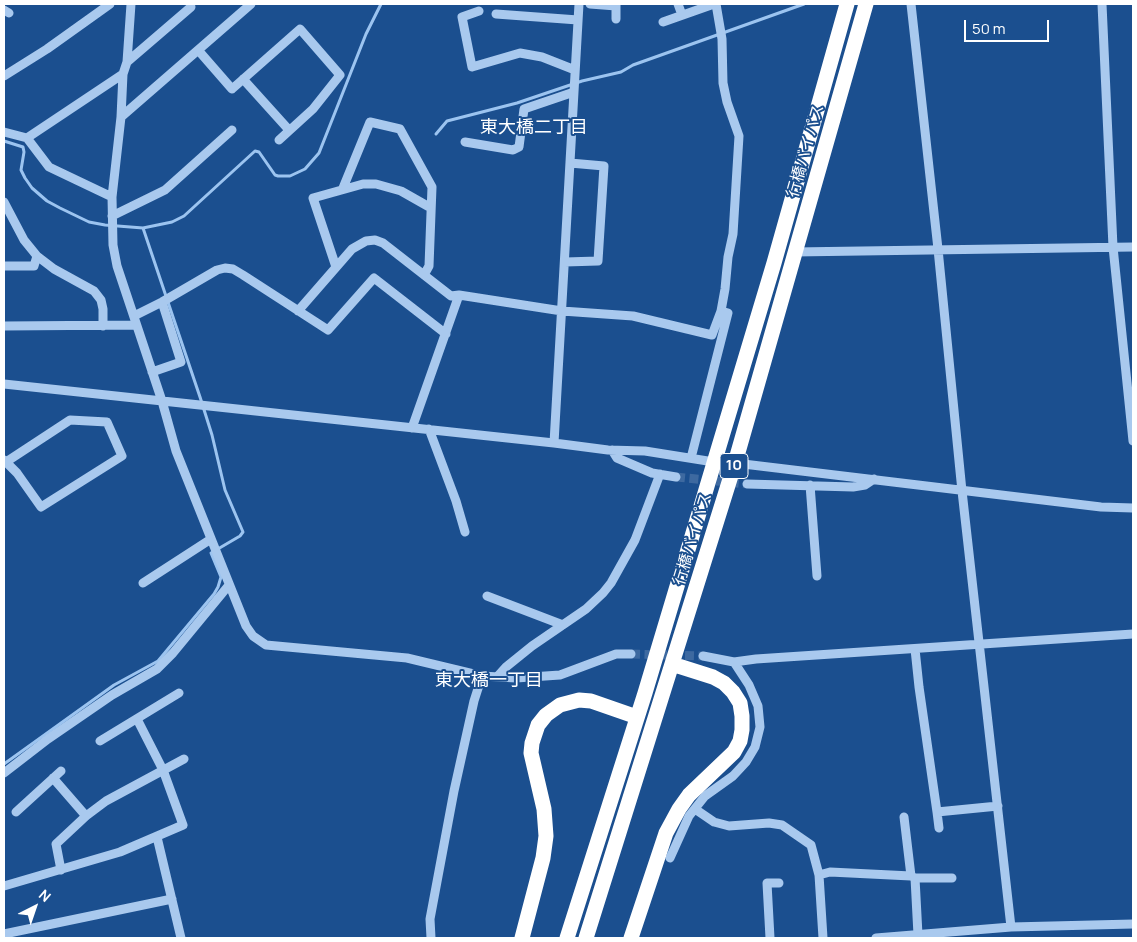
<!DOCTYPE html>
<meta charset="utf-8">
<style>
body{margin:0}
#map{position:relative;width:1137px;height:942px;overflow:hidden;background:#1b4f8f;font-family:Manrope,sans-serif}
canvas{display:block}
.frame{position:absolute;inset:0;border:5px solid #fff;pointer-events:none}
.north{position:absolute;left:10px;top:882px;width:50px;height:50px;-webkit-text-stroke:4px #1b4f8f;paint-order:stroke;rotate:41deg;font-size:14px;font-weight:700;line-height:20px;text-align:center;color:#fff}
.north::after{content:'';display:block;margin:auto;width:18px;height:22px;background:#fff;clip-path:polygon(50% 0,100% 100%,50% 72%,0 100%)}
.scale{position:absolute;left:964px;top:20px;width:85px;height:22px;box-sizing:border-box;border:2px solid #fff;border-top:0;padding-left:6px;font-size:15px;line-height:18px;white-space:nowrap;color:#fff;-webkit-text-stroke:4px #1b4f8f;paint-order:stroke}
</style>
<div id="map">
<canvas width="1137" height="942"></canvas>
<div class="frame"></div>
<div class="north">N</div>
<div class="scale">50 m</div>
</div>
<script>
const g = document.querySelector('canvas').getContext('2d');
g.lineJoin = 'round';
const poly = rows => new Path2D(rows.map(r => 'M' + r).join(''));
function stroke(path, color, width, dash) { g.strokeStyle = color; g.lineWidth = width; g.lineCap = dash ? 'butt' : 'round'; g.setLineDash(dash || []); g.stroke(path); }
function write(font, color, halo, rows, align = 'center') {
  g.font = font + ' Manrope,"Noto Sans JP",sans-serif'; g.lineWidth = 4; g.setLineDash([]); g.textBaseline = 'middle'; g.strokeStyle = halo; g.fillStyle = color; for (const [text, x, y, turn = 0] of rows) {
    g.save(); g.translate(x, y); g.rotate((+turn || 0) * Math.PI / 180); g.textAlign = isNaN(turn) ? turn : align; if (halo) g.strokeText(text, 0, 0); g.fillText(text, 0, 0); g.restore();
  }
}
stroke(poly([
 [436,134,447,121,517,103,582,81,621,72,633,65,804,4],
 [4,141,23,147,24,152,21,170,25,178,32,188,47,201,60,208,89,222,105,225,143,228,172,222,184,216,255,151,259,152,275,175,278,176,290,176,305,169,319,153,366,34,381,4],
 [4,764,114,685,158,661,214,594,218,587,221,577,211,553,240,536,243,532,225,490,212,435,200,397,143,228]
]), '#9cc4f0', 3);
stroke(poly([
 [676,477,747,484],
 [631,654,703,656]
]), '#3d69a0', 9, [9, 4.5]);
stroke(poly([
 [131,4,127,62,123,74,121,117,112,197,113,245,117,266,162,401,176,451,246,626,253,636,266,645,407,658,482,676,516,678,560,675,616,654,631,654],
 [590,4,616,6],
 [678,4,682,15],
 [911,4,938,249,962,491,1011,927],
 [1102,4,1113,247,1133,441],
 [4,10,9,13],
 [479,11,462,17,472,67,520,53,542,57,575,70],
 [496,14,578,20],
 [616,19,616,4],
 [663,22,714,4],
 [198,50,232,89,300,29,340,75,313,109,279,140],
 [127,62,191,7],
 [4,76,47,49,110,4],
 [243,79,289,130],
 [121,117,251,4],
 [4,132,27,138,123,74],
 [27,138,49,167,112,197],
 [465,142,513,150,519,147,524,109,574,92],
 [343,188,370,122,400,129,432,187,429,266,424,275],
 [4,202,24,240,37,256,54,269,94,291,101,300,103,309,103,326],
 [112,216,165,190,232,130],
 [794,252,1133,247],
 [565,262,598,261,604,166,570,163],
 [4,266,34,266,37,256],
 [336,267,313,198,363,184,376,184,401,191,431,208],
 [298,311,352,249,366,241,375,240,383,243,451,296,459,295],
 [134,316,162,302,217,270,225,268,233,269,243,275,328,330,374,278,446,334],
 [4,326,136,325],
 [152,372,181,362,162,302],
 [4,384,554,443,608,450,645,451,714,462,735,463,1101,507,1133,508],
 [412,428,459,295,562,311,633,316,712,335,721,311,725,289,728,257,733,234,739,136,727,102,723,83,722,39,716,4],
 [429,429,456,501,465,532],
 [554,443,579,4],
 [612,450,617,458,652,473,676,477],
 [691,458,728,313,721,311],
 [4,460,17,473,41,507,122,456,107,422,70,420,6,462],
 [747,484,853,487,865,485,874,479],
 [810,485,817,576],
 [143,583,211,539],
 [487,596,563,625],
 [915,649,919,687,937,812],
 [703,656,734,662,756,659,1133,634],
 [497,677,506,667,532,646,586,609,603,593,611,583,635,540,660,474],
 [100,741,179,693],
 [4,773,48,739,112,695,157,669,173,653,229,585],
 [53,778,86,816],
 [695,809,714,822,729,826,769,823,782,825,811,845,819,875],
 [16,812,61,771],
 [904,817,911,876,915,878],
 [939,828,937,812,998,806],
 [157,837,181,938],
 [670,858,689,816,705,796,733,776,746,762,755,747,760,727,758,706,749,685,734,662],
 [61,870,56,844,86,816,106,801,184,759],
 [4,886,120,852,183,825,163,770,137,719],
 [4,934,172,899],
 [918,935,915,878,952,878],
 [431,938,430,919,454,791,474,701,482,676],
 [770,938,767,883,779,883],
 [823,938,819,875,830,872,911,876],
 [876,938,1011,927,1133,924]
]), '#a9c9ee', 9);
stroke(poly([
 [522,938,543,858,546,836,544,809,531,753,532,743,538,725,546,715,560,705,579,700,591,701,637,717],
 [567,938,645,693,774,263,847,4],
 [586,938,735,463,866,4],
 [631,938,666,833,679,809,689,795,734,752,740,741,742,730,742,716,740,703,733,692,724,683,713,677,672,664]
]), '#fff', 15);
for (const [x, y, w] of [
 [734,466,28]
]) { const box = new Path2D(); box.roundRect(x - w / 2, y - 12.5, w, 25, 4); g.fillStyle = '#1b4f8f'; g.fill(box); stroke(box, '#fff', 1); }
write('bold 15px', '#fff', null, [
 ["10",734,466]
]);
write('16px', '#fff', '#1b4f8f', [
 ["行橋バイパス",806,151,-74],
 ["行橋バイパス",693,539,-73]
]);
write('18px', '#fff', '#1b4f8f', [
 ["東大橋二丁目",534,128],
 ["東大橋一丁目",489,681]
]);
</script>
